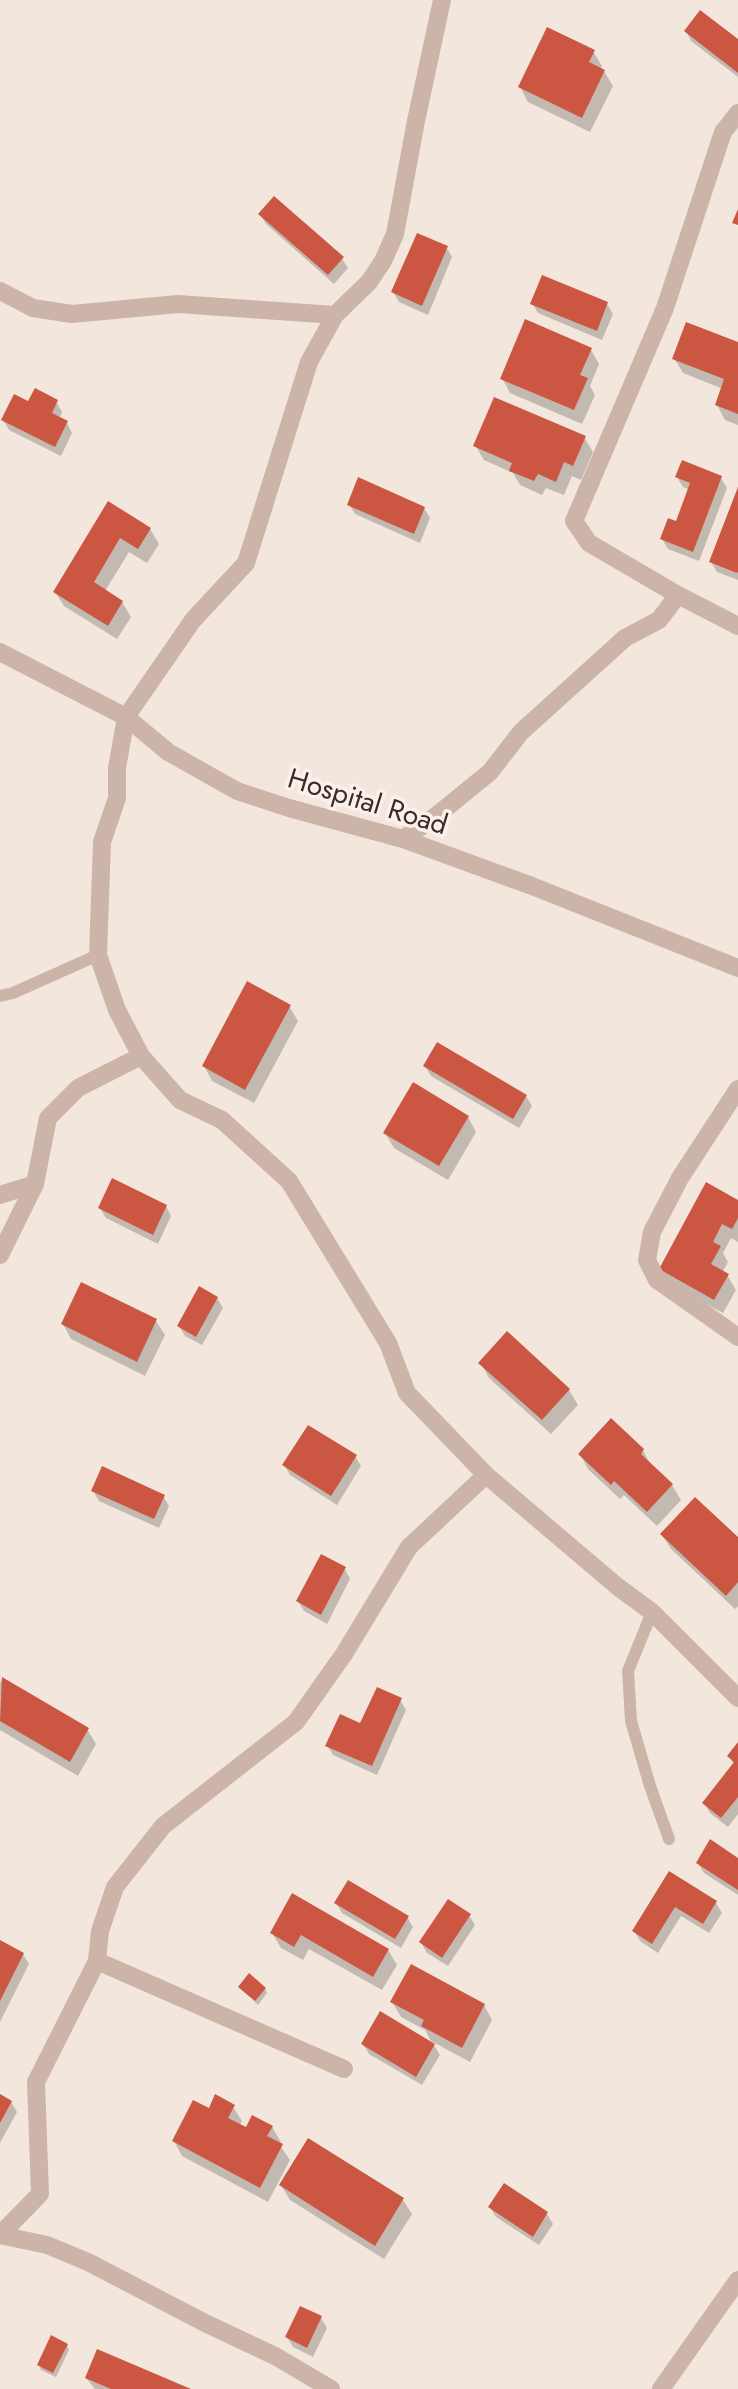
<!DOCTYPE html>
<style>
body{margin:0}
canvas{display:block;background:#f3e7dd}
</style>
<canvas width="738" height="2389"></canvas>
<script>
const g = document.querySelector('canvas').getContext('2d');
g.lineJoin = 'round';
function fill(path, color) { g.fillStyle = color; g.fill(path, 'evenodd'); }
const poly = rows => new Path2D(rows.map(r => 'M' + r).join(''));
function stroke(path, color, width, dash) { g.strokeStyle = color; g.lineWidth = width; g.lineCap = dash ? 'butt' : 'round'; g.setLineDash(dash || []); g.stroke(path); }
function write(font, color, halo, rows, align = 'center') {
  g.font = font + ' Jost,sans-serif'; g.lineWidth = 7; g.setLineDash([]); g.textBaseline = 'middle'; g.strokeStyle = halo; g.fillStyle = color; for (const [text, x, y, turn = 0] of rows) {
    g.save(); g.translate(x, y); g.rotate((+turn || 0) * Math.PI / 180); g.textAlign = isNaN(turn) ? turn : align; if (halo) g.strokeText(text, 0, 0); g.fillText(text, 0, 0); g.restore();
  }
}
fill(poly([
 [686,31,738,41,738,77,691,41],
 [593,51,602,66,600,70,604,71,613,86,590,132,528,102,520,87],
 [260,214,342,259,348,268,334,284,266,224],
 [446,247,452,257,428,315,399,302,393,292],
 [532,303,607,304,613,314,602,340,538,313],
 [738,344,738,425,725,420,717,405,723,389,683,373,674,358],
 [591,350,599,364,590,386,595,395,582,424,510,393,502,378],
 [56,401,62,412,59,419,67,423,72,433,61,456,9,430,3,420,29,404],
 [584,437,593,452,581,480,572,476,564,495,546,488,542,495,520,485,513,473,484,460,475,445],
 [677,477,721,478,727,488,699,561,668,549,662,539,677,523,690,490,683,487],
 [738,492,738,580,717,572,711,562],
 [108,503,150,529,159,544,147,563,129,552,105,591,122,602,131,617,117,639,64,606,55,592],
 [349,504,424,508,430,518,420,543,355,514],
 [289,1006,298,1021,254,1103,212,1081,204,1066],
 [425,1066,526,1096,532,1106,519,1128,431,1076],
 [468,1117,476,1132,448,1180,394,1148,385,1133],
 [738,1202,738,1242,731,1238,723,1253,728,1262,722,1273,727,1275,736,1290,723,1313,669,1284,661,1269],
 [166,1206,171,1216,158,1244,106,1218,100,1208],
 [217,1298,223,1308,202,1345,185,1336,179,1326],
 [156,1321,165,1335,145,1376,71,1339,63,1324],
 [481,1363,569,1390,578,1405,551,1434,489,1378],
 [643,1450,651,1466,672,1485,681,1500,657,1526,624,1495,620,1499,588,1469,580,1454],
 [355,1456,361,1466,337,1505,290,1475,284,1465],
 [93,1491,163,1496,169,1506,159,1528,99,1501],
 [662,1535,738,1540,738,1606,735,1609,671,1549],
 [345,1569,350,1579,327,1624,304,1611,298,1601],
 [2,1679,87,1729,96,1744,78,1776,0,1730,0,1683],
 [400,1700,406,1710,377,1775,333,1755,327,1745],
 [738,1745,738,1814,728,1827,710,1813,704,1803,734,1765,729,1756],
 [738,1860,738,1895,704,1873,698,1863],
 [670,1873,716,1903,722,1913,709,1933,681,1916,658,1953,640,1941,634,1931],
 [293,1896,388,1950,397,1965,382,1990,309,1949,303,1960,281,1948,272,1933],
 [336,1903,407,1917,413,1927,401,1948,342,1913],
 [469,1915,475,1925,448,1966,427,1953,421,1943],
 [0,1942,23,1954,29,1964,0,2022],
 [240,1987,265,1989,267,1993,258,2005],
 [392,2002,484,2005,492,2020,470,2062,431,2041,425,2030,401,2017],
 [363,2044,434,2045,440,2055,422,2085,369,2054],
 [0,2096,11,2102,17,2112,0,2143],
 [233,2107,242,2121,239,2126,247,2130,272,2127,281,2142,279,2144,290,2160,268,2202,182,2156,174,2141,209,2110],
 [309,2141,403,2200,412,2214,384,2259,290,2200,281,2185],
 [504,2185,547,2214,553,2224,539,2245,496,2217,490,2207],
 [321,2318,327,2328,313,2357,293,2347,287,2337],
 [67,2345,69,2350,56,2377,41,2370,39,2365],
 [86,2378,187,2389,95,2389]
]), '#0003');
fill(poly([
 [700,10,738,39,738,73,684,31],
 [547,27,595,50,589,62,605,70,582,118,518,87],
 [274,196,344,257,328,275,258,214],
 [738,209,738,225,732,223],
 [417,233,448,246,422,306,391,292],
 [542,275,608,302,597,331,530,304],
 [525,319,592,348,580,375,588,378,574,410,500,379],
 [686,322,738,342,738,414,715,405,724,379,672,359],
 [35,388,58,400,52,413,68,421,55,447,1,420,14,394,28,401],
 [494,397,586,436,573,466,564,462,556,482,538,474,534,481,509,471,512,463,473,446],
 [682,460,722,476,693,552,660,539,668,518,676,521,690,483,675,477],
 [358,477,425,507,414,534,347,505],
 [738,487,738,572,737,573,709,562],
 [108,501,151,528,138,549,120,538,94,582,123,601,108,626,53,592],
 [247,981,291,1005,245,1090,202,1066],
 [437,1042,527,1095,513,1119,423,1066],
 [413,1082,469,1116,439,1166,383,1133],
 [112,1178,167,1205,153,1235,98,1208],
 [706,1182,738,1200,738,1218,732,1229,722,1224,713,1242,721,1246,711,1264,729,1274,714,1300,659,1269],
 [81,1282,157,1319,137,1362,61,1324],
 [199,1286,218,1297,196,1337,177,1326],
 [507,1331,570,1389,542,1420,478,1363],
 [611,1418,644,1449,641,1454,673,1484,647,1512,614,1481,611,1485,578,1454],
 [308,1425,357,1455,331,1496,282,1465],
 [102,1466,165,1495,154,1519,91,1491],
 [695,1497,738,1537,738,1582,726,1596,660,1534],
 [321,1554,346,1567,321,1615,296,1601],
 [2,1677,89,1728,70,1762,0,1721],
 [377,1687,402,1698,372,1766,325,1746,340,1714,360,1723],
 [738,1742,738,1797,721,1818,702,1803,734,1762,727,1756],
 [710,1839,738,1858,738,1890,696,1863],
 [669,1871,717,1901,703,1924,675,1907,652,1944,632,1931],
 [348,1880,409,1916,395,1939,334,1903],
 [292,1893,389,1949,373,1977,301,1935,294,1947,270,1933],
 [448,1899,471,1914,442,1958,419,1942],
 [0,1940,24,1953,0,2001],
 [411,1964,485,2004,462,2048,421,2026,424,2020,390,2002],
 [249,1973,266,1988,255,2001,238,1987],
 [380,2011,435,2044,416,2077,361,2044],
 [0,2094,12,2101,0,2123],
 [215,2094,235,2105,228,2118,246,2127,252,2115,273,2126,267,2136,283,2144,260,2188,172,2141,193,2100,209,2108],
 [308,2138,404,2198,375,2246,279,2185],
 [504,2183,548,2212,533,2237,488,2207],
 [300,2306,322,2316,307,2348,285,2337],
 [51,2335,68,2344,53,2373,37,2365],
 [97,2349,191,2389,111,2389,85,2378]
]), '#cb5743');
stroke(poly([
 [0,996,13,993,98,955],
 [652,1612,628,1671,631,1721,650,1786,669,1839]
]), '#ccb5a8', 12);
stroke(poly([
 [0,291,33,308,72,314,178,304,335,315],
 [678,595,589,543,574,521,665,308,723,132,738,113],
 [0,652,126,717,168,752,237,791,289,808,403,839,532,886,738,968],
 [403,839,436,816,490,772,521,732,625,638,659,620,678,595,738,626],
 [738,1089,680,1178,652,1232,647,1260,657,1280,738,1337],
 [0,1195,35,1184],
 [0,1255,35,1184,48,1118,78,1088,141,1056],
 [486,1475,618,1587,652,1612,738,1698],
 [97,1961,344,2069],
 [0,2235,40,2194,36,2082,97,1961,100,1931,115,1887,163,1826,296,1722,344,1654,409,1547,486,1475,407,1393,388,1343,289,1181,222,1120,180,1100,141,1056,117,1010,98,955,102,842,117,798,117,768,126,717,193,620,246,563,309,362,335,315,369,282,383,261,395,234,416,121,442,0],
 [0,2235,47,2245,88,2262,205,2323,275,2356,331,2389],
 [661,2389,738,2280]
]), '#ccb5a8', 18);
write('28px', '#392c29', '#fbf1ea', [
 ["Hospital Road",367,804,17]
]);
</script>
